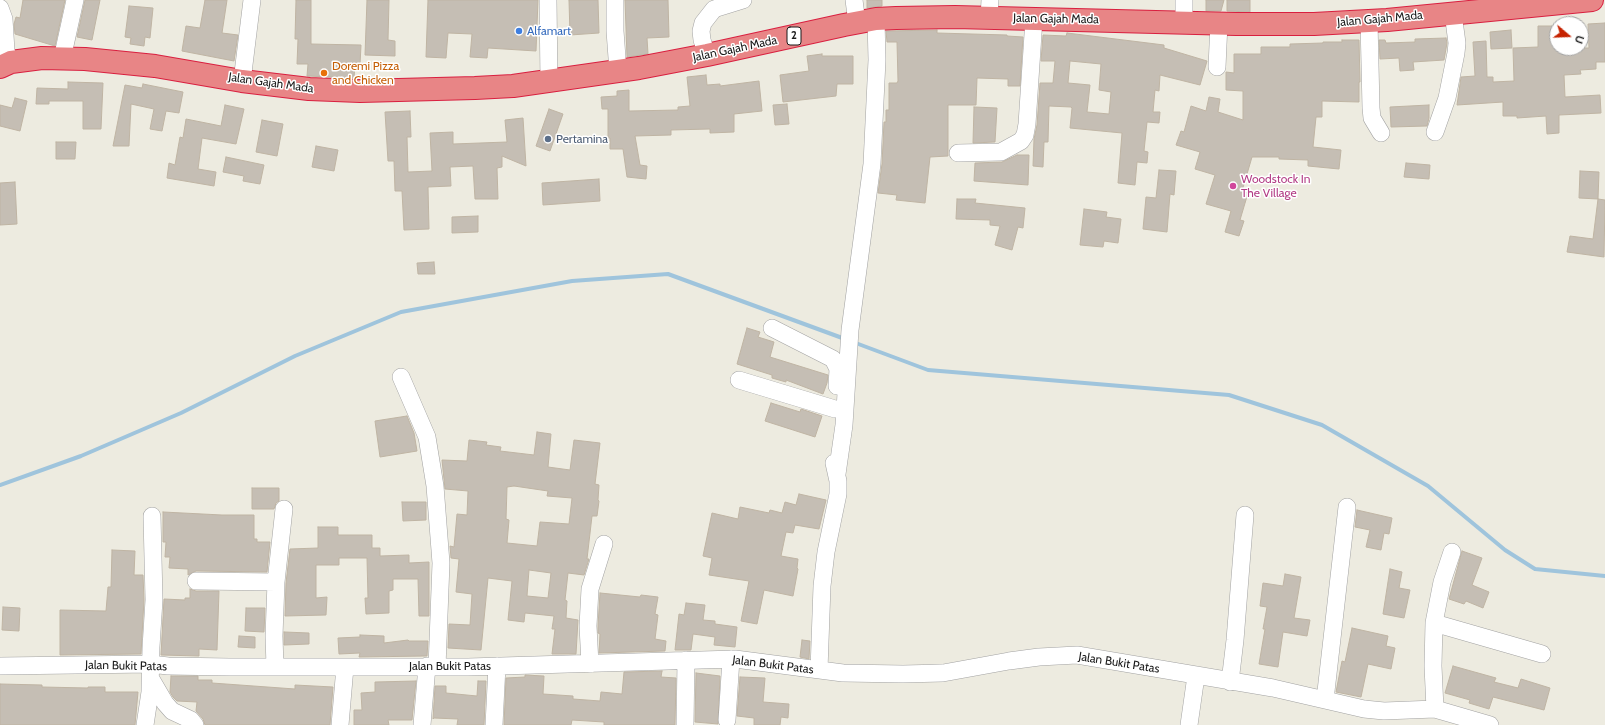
<!DOCTYPE html>
<style>
body{margin:0}
#map{position:relative;width:1605px;height:725px;overflow:hidden;background:#edebe0;font-family:Cabin,sans-serif}
canvas{display:block}
.north{position:absolute;left:1549px;top:16px;width:40px;height:40px;box-sizing:border-box;background:#fff;border:1px solid #a4a4a4;border-radius:50%;rotate:109deg;font-size:11px;font-weight:700;line-height:16px;text-align:center;color:#1b1b1b}
.north::after{content:'';display:block;margin:auto;width:14px;height:18px;background:#c62200;clip-path:polygon(50% 0,100% 100%,50% 72%,0 100%)}
</style>
<div id="map">
<canvas width="1605" height="725"></canvas>
<div class="north">U</div>
</div>
<script>
const g = document.querySelector('canvas').getContext('2d');
g.lineJoin = 'round';
const poly = rows => new Path2D(rows.map(r => 'M' + r).join(''));
function stroke(path, color, width, dash) { g.strokeStyle = color; g.lineWidth = width; g.lineCap = dash ? 'butt' : 'round'; g.setLineDash(dash || []); g.stroke(path); }
function fill(path, color) { g.fillStyle = color; g.fill(path, 'evenodd'); }
function write(font, color, halo, rows, align = 'center') {
  g.font = font + ' Cabin,sans-serif'; g.lineWidth = 3; g.setLineDash([]); g.textBaseline = 'middle'; g.strokeStyle = halo; g.fillStyle = color; for (const [text, x, y, turn = 0] of rows) {
    g.save(); g.translate(x, y); g.rotate((+turn || 0) * Math.PI / 180); g.textAlign = isNaN(turn) ? turn : align; if (halo) g.strokeText(text, 0, 0); g.fillText(text, 0, 0); g.restore();
  }
}
stroke(poly([
 [853,342,928,370,1229,395,1322,425,1428,486,1505,550,1535,569,1605,576],
 [0,485,81,456,181,413,295,356,401,312,572,281,668,274,845,339]
]), '#9fc4dc', 4);
const building = poly([
 [23,0,65,0,55,46,15,34,14,24,16,17,20,18,23,0],
 [85,0,100,0,92,40,77,37,85,0],
 [205,0,227,0,222,33,238,35,234,61,182,51,186,26,200,28,205,0],
 [296,0,311,0,311,44,361,45,360,65,355,65,354,78,307,76,308,64,297,64,298,39,295,39,296,0],
 [367,0,389,0,388,40,395,41,395,56,365,55,367,0],
 [428,0,538,0,536,51,488,48,487,58,470,57,472,34,448,33,446,58,426,57,428,0],
 [569,0,598,0,599,33,570,35,569,0],
 [625,0,668,0,669,37,647,38,648,54,627,57,625,0],
 [867,0,882,0,882,6,867,8,867,0],
 [1206,0,1224,0,1221,11,1206,11,1206,0],
 [1227,0,1250,0,1250,12,1227,11,1227,0],
 [129,6,153,8,150,38,145,37,144,46,130,44,131,38,125,37,129,6],
 [1605,23,1605,62,1596,62,1596,69,1580,70,1581,74,1564,75,1565,97,1600,95,1601,113,1559,115,1559,133,1547,134,1546,116,1517,118,1517,116,1503,116,1503,102,1457,105,1461,77,1475,76,1473,42,1486,41,1487,77,1493,77,1493,82,1514,81,1513,48,1538,47,1538,26,1557,26,1557,48,1589,48,1588,24,1605,23],
 [937,30,937,33,1007,35,1007,36,1023,37,1020,86,1008,86,1008,79,977,78,976,105,948,105,948,156,930,157,925,203,896,200,897,195,878,193,882,164,884,122,886,122,886,110,889,110,889,83,897,83,898,81,897,42,887,42,886,31,937,30],
 [1511,30,1512,48,1491,49,1490,32,1511,30],
 [1067,33,1164,45,1164,48,1207,61,1200,85,1160,75,1159,91,1155,90,1153,112,1160,112,1159,123,1147,122,1144,151,1148,152,1147,163,1137,162,1135,185,1118,183,1122,133,1070,128,1072,108,1071,107,1049,106,1048,142,1044,142,1043,167,1033,166,1034,139,1037,125,1040,83,1053,83,1055,61,1041,61,1043,35,1066,36,1067,33],
 [1070,61,1101,64,1099,90,1111,92,1109,114,1087,112,1090,85,1068,83,1070,61],
 [1446,38,1447,43,1444,60,1413,62,1414,70,1400,71,1399,58,1380,59,1379,40,1385,40,1386,43,1415,42,1415,39,1446,38],
 [1342,40,1359,40,1360,82,1359,82,1359,102,1322,101,1322,117,1316,117,1313,147,1341,150,1339,169,1308,166,1308,160,1279,159,1279,157,1252,157,1242,191,1248,193,1240,220,1244,221,1239,236,1225,232,1231,211,1206,204,1215,175,1195,169,1200,152,1176,145,1181,131,1184,132,1191,106,1206,111,1209,97,1220,99,1218,112,1243,120,1243,91,1226,90,1226,72,1234,73,1234,54,1261,54,1261,47,1290,47,1290,44,1323,43,1323,42,1342,42,1342,40],
 [822,54,822,56,853,56,853,84,837,84,836,96,783,102,780,75,809,71,807,56,822,54],
 [706,75,707,85,720,84,720,86,759,81,762,111,734,114,734,132,710,133,710,129,671,130,671,135,635,136,640,165,647,166,646,179,627,177,623,149,610,149,610,138,608,138,608,109,602,109,601,97,617,96,617,91,629,90,629,111,678,110,678,107,690,106,687,77,706,75],
 [68,82,103,83,101,129,83,129,83,101,49,101,49,104,36,104,37,88,68,89,68,82],
 [143,84,183,92,179,113,166,111,162,131,150,129,154,109,131,104,129,146,113,146,125,85,142,88,143,84],
 [15,98,27,101,20,131,0,126,0,105,12,108,15,98],
 [787,104,789,124,775,125,773,105,787,104],
 [225,105,244,109,236,144,202,138,198,169,216,172,214,186,167,178,169,163,175,165,180,137,183,138,186,119,221,126,225,105],
 [1429,105,1429,118,1427,126,1391,127,1390,107,1429,105],
 [974,107,997,108,995,142,973,143,974,107],
 [549,109,563,114,550,151,536,146,549,109],
 [410,111,411,137,407,137,408,172,432,171,430,133,453,132,453,144,507,142,505,120,523,118,526,166,502,156,502,167,497,168,498,199,475,199,473,166,450,167,451,186,428,187,429,229,404,230,402,191,395,191,394,161,388,161,385,112,410,111],
 [262,120,283,124,277,156,256,152,262,120],
 [56,142,76,142,75,159,56,159,56,142],
 [316,146,338,150,334,171,312,167,316,146],
 [1017,155,1029,155,1028,185,974,181,975,163,1002,162,1017,155],
 [226,157,264,165,260,184,243,181,244,176,223,172,226,157],
 [1406,163,1430,165,1429,179,1404,177,1406,163],
 [1159,170,1176,171,1174,195,1170,194,1167,232,1143,229,1146,197,1156,198,1159,170],
 [1580,171,1599,172,1598,199,1579,198,1580,171],
 [599,179,600,201,543,205,542,183,599,179],
 [15,182,17,224,0,225,0,183,15,182],
 [957,199,976,199,975,203,1025,208,1023,228,1018,227,1012,250,995,245,1000,226,990,225,990,220,956,219,957,199],
 [1598,199,1605,200,1604,257,1567,252,1570,236,1593,239,1598,199],
 [1084,209,1107,212,1106,217,1121,219,1118,243,1104,241,1103,247,1080,245,1084,209],
 [478,216,478,232,452,233,452,217,478,216],
 [434,262,435,274,418,274,417,263,434,262],
 [747,328,760,332,758,337,774,342,770,357,828,375,827,383,823,394,786,380,786,382,772,378,772,375,737,364,747,328],
 [771,403,800,412,801,409,822,416,815,437,765,421,771,403],
 [407,416,414,433,417,451,380,457,375,421,407,416],
 [537,432,551,434,548,467,570,470,574,440,600,443,595,484,599,485,598,500,599,501,597,516,592,516,587,559,589,559,584,575,568,573,565,600,567,601,566,618,578,620,576,654,552,654,555,629,552,629,554,616,525,613,524,622,508,620,512,581,488,578,481,650,448,648,449,624,470,625,472,594,456,592,459,559,451,558,450,546,454,547,457,514,467,515,468,491,445,489,442,460,467,461,469,440,487,442,486,445,501,447,500,451,534,455,537,432],
 [514,486,548,491,547,496,572,498,569,524,540,522,537,546,507,543,509,520,506,519,507,487,514,486],
 [529,570,551,573,548,598,527,596,529,570],
 [252,488,279,488,279,501,276,503,274,509,252,509,252,488],
 [799,494,826,500,819,529,795,525,793,533,786,532,781,556,798,559,797,568,798,569,793,596,764,590,757,624,741,621,749,581,709,575,712,558,703,556,712,513,738,519,740,507,769,513,770,510,782,513,785,502,796,505,799,494],
 [402,502,426,502,426,520,403,521,402,502],
 [1357,510,1392,518,1389,534,1384,533,1381,550,1366,547,1370,530,1355,527,1357,510],
 [163,512,222,515,254,515,254,539,257,539,257,542,270,542,267,572,196,571,188,575,188,569,169,568,170,557,165,557,166,542,163,542,163,512],
 [318,527,338,527,338,535,372,535,372,548,380,548,380,556,409,555,409,563,429,562,429,616,419,616,418,579,393,579,393,590,389,591,389,613,366,614,365,598,368,598,367,558,339,558,339,565,316,565,316,598,327,597,326,615,285,616,286,583,290,549,318,548,318,527],
 [112,550,135,551,134,575,143,575,144,600,141,654,60,655,60,610,106,611,108,587,111,587,112,550],
 [1462,551,1482,558,1472,585,1489,592,1483,608,1466,601,1464,604,1449,599,1462,551],
 [1390,569,1402,572,1399,588,1410,590,1404,618,1383,614,1390,569],
 [1285,574,1301,577,1294,618,1310,620,1307,636,1283,632,1278,667,1259,664,1265,629,1263,629,1267,607,1260,606,1263,583,1283,586,1285,574],
 [190,589,196,591,219,591,217,650,199,649,199,656,161,655,164,599,185,600,185,598,190,598,190,589],
 [600,593,640,597,641,595,658,597,655,614,658,615,655,639,666,641,665,651,599,653,600,634,598,633,598,626,600,593],
 [686,603,705,605,703,620,715,621,715,624,737,627,735,647,714,645,715,637,693,634,691,650,675,650,679,614,684,615,686,603],
 [3,607,20,608,19,631,2,630,3,607],
 [246,608,265,608,264,632,245,631,246,608],
 [1352,628,1388,636,1386,646,1395,648,1391,669,1368,664,1361,697,1336,692,1342,661,1345,662,1352,628],
 [284,632,309,633,309,644,284,645,284,632],
 [360,635,384,636,384,643,408,640,409,641,428,641,427,656,359,657,360,653,339,654,338,638,360,637,360,635],
 [239,636,255,637,255,648,238,647,239,636],
 [802,640,810,641,809,659,800,657,802,640],
 [1453,666,1496,678,1494,682,1518,688,1521,679,1550,688,1544,710,1493,697,1489,709,1469,703,1470,700,1445,693,1453,666],
 [662,671,661,677,676,678,675,725,604,725,604,722,572,720,571,725,504,725,506,678,525,677,525,675,544,676,543,694,573,696,573,699,600,701,601,692,622,694,624,672,662,671],
 [696,673,720,676,718,724,695,722,696,673],
 [171,676,198,676,198,680,212,680,212,683,295,689,295,685,333,687,330,725,205,725,203,719,196,711,197,702,177,701,173,697,170,692,171,676],
 [740,677,765,678,763,702,789,704,788,718,781,717,780,725,754,725,754,718,737,716,740,677],
 [416,681,412,720,388,720,389,725,354,725,354,710,362,710,361,693,375,692,375,682,416,681],
 [478,681,486,681,484,725,457,725,458,719,434,718,433,719,435,686,446,686,446,693,477,696,478,681],
 [0,684,42,685,42,687,88,688,88,687,105,687,105,692,138,692,135,725,0,725,0,684]
]);
fill(building, '#c5beb4');
stroke(building, '#bfb4a3', 1);
const minor = poly([
 [548,0,549,82],
 [615,0,615,31,618,71],
 [854,0,857,23],
 [0,8,4,19,6,51,11,62],
 [989,18,990,0],
 [1369,21,1371,108,1372,118,1381,133],
 [1184,22,1184,0],
 [707,55,702,40,701,31,703,23,714,9,743,0],
 [62,59,75,0],
 [1217,67,1219,23],
 [242,81,252,0],
 [1435,132,1447,98,1456,53,1457,43,1453,13],
 [958,153,1001,152,1021,141,1025,135,1027,124,1034,19],
 [772,328,833,359,838,369,837,386],
 [401,377,427,437,435,486,441,563,437,667],
 [739,380,835,409],
 [837,474,844,425,850,330,872,164,877,60,876,19],
 [196,581,276,582],
 [1434,623,1542,654],
 [590,664,588,626,590,589,604,544],
 [0,666,151,664,168,666,230,667,468,667,735,659,843,673,903,674,943,673,1009,661,1039,657,1077,655,1273,688,1364,709,1384,711,1435,709,1490,725],
 [275,667,274,636,276,582,284,509],
 [819,670,822,586,826,552,838,494,838,481,834,463],
 [151,679,165,703,172,711,191,720,195,725],
 [1230,682,1235,640,1245,515],
 [1325,700,1347,507],
 [1435,709,1433,666,1434,623,1442,582,1452,552],
 [727,720,731,659],
 [145,725,150,692,151,647,154,600,152,516],
 [340,725,345,667],
 [422,725,427,666],
 [494,725,497,666],
 [685,725,686,660],
 [1189,725,1196,676]
]);
const highway = poly([
 [0,67,11,62,42,58,85,59,155,66,242,81,309,89,360,91,475,88,513,86,639,68,707,55,844,25,876,19,896,18,955,17,1236,24,1314,24,1387,20,1592,0]
]);
stroke(minor, '#a2a2a2', 18);
stroke(highway, '#d91f3f', 24);
stroke(minor, '#fff', 17);
stroke(highway, '#e88586', 22);
for (const [x, y, r, color] of [
 [519,31,4,"#3f7fe0"],
 [324,73,4,"#e8710a"],
 [548,139,4,"#5c6f8a"],
 [1233,186,4,"#d1479c"]
]) { const dot = new Path2D(); dot.arc(x, y, r, 0, 2 * Math.PI); g.fillStyle = color; g.fill(dot); stroke(dot, '#fff', 1.5); }
for (const [x, y, w] of [
 [794,36,14]
]) { const box = new Path2D(); box.roundRect(x - w / 2, y - 9, w, 18, 3); g.fillStyle = '#fff'; g.fill(box); stroke(box, '#1b1b1b', 1); }
write('bold 11px', '#1b1b1b', null, [
 ["2",794,36]
]);
write('12px', '#1b1b1b', '#fff', [
 ["Jalan Gajah Mada",1056,19,1],
 ["Jalan Gajah Mada",1380,19,-5],
 ["Jalan Gajah Mada",735,49,-12],
 ["Jalan Gajah Mada",271,83,8],
 ["Jalan Bukit Patas",1119,663,9],
 ["Jalan Bukit Patas",773,665,7],
 ["Jalan Bukit Patas",126,666,1],
 ["Jalan Bukit Patas",450,666]
]);
write('12px', '#366cbe', '#fff', [
 ["Alfamart",527,31]
], 'left');
write('12px', '#c56008', '#fff', [
 ["Doremi Pizza",332,66],
 ["and Chicken",332,80]
], 'left');
write('12px', '#4e5e75', '#fff', [
 ["Pertamina",556,139]
], 'left');
write('12px', '#b23c85', '#fff', [
 ["Woodstock In",1241,179],
 ["The Village",1241,193]
], 'left');
</script>
